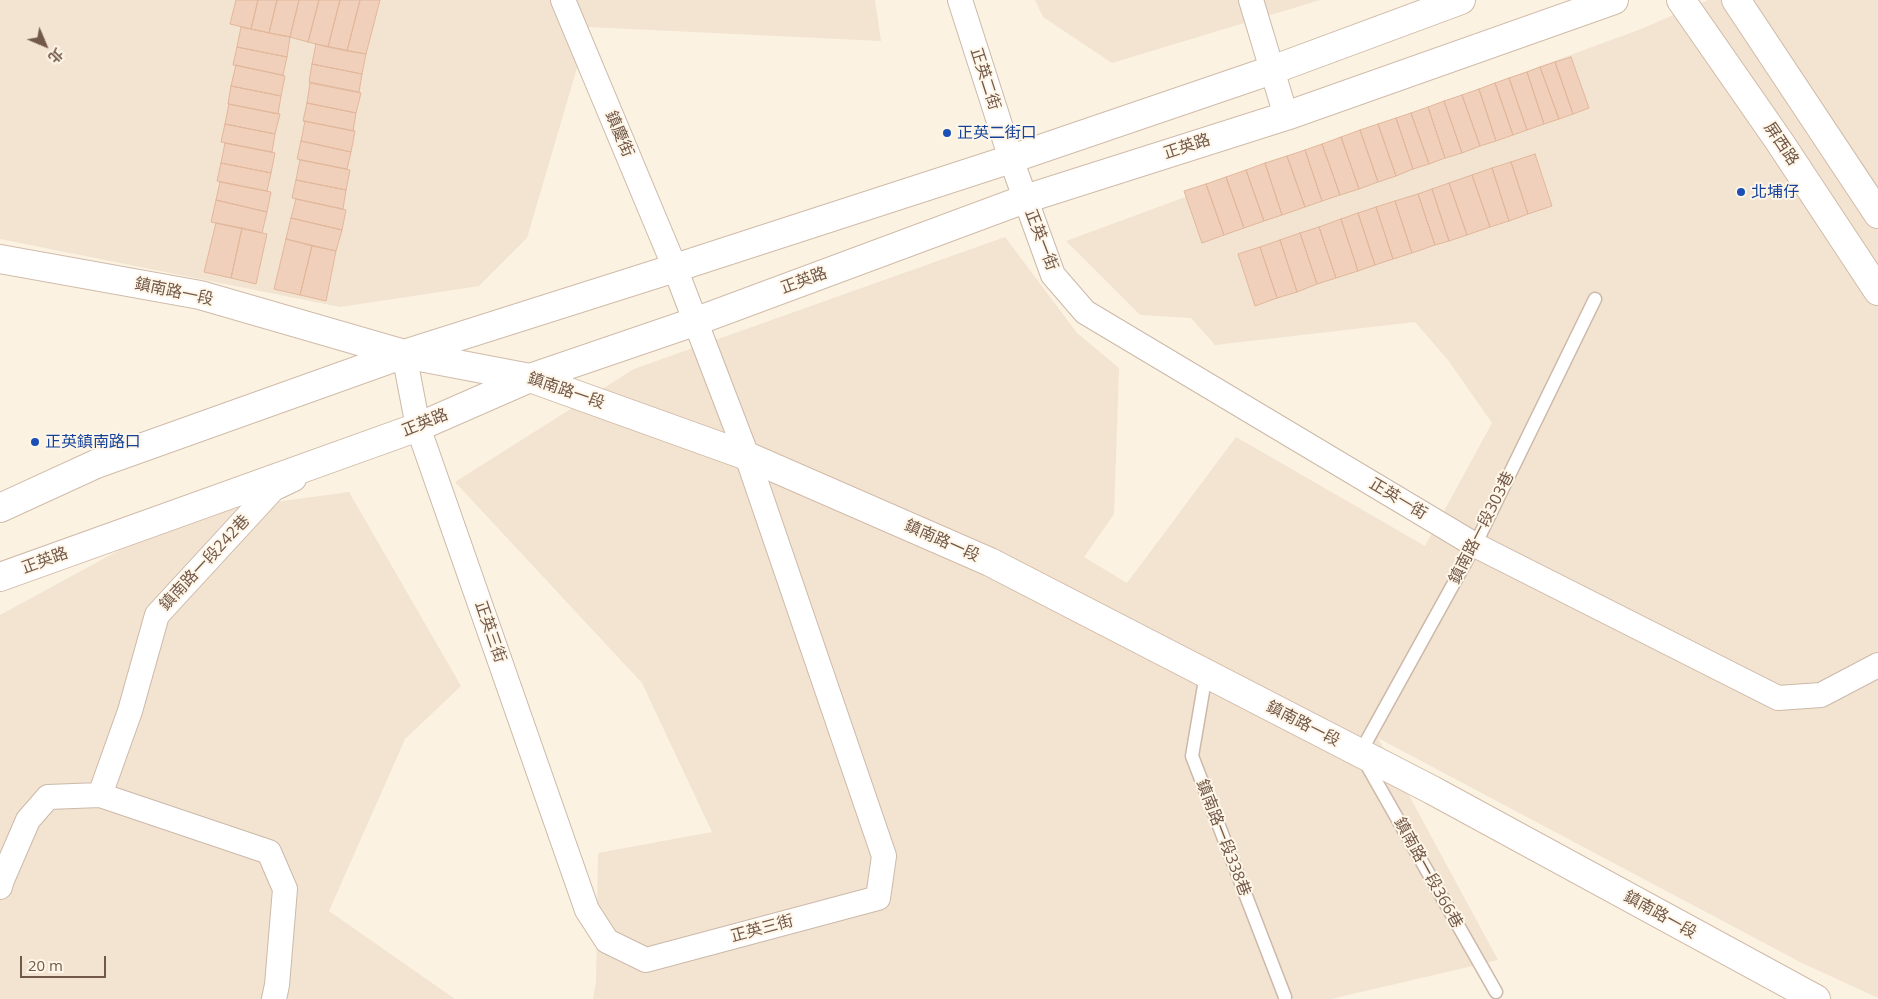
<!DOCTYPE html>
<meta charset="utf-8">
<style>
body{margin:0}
#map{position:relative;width:1878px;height:999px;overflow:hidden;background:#fbf2e2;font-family:"Open Sans","Noto Sans TC",sans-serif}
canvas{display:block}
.north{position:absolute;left:20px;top:20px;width:50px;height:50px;-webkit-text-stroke:4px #fef6e8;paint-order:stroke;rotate:135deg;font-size:14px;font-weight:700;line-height:20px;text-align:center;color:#725849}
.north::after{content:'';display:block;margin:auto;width:18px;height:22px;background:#725849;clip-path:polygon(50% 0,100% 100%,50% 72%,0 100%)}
.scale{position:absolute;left:20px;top:956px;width:86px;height:22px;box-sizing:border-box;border:2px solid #725849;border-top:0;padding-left:6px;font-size:15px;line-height:18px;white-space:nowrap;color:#725849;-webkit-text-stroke:4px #fef6e8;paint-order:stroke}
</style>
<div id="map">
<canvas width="1878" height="999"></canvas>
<div class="north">北</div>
<div class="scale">20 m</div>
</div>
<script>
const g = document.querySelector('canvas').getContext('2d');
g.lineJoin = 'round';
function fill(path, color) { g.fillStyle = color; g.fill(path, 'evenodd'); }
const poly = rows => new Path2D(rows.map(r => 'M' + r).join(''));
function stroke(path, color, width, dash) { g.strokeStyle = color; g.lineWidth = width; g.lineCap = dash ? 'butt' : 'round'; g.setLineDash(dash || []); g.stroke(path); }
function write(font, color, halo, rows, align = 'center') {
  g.font = font + ' "Open Sans","Noto Sans TC",sans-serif'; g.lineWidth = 4; g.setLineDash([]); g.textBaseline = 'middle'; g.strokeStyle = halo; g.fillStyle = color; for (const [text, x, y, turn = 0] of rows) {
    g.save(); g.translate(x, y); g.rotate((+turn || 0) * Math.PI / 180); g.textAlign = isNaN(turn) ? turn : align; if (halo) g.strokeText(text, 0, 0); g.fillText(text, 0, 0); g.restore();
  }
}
fill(poly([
 [0,0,875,0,881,41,589,27,527,238,479,286,340,307,0,239],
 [1035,0,1320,0,1112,63,1043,17],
 [1708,0,1878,0,1878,998,1802,963,1378,738,1498,960,1331,999,593,999,596,982,598,853,712,832,642,683,455,482,634,369,1005,237,1077,333,1119,368,1114,514,1084,557,1127,583,1236,437,1425,546,1492,423,1448,360,1415,322,1215,345,1191,318,1140,315,1066,241,1641,29],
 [349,492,461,686,405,739,329,911,455,999,0,999,0,615,186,514]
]), '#f3e3d1');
const building = poly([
 [236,0,258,0,251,29,230,24,236,0],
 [258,0,277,0,269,33,251,29,258,0],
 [277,0,299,0,290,37,269,33,277,0],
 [299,0,319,0,308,42,290,37,299,0],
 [319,0,340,0,328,47,308,42,319,0],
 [340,0,360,0,347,51,328,47,340,0],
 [360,0,380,0,366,54,347,51,360,0],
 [241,27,290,37,287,57,237,47,241,27],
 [316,44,366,54,362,74,312,64,316,44],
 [237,47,287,57,283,75,233,65,237,47],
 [1571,57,1589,108,1573,114,1555,62,1571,57],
 [1555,62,1573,114,1559,119,1540,67,1555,62],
 [312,64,362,74,359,92,309,82,312,64],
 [236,65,285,76,281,96,231,86,236,65],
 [1540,67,1559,119,1544,124,1527,72,1540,67],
 [1527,72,1544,124,1527,130,1509,78,1527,72],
 [1509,78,1527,130,1513,135,1495,83,1509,78],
 [310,83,361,93,356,113,307,103,310,83],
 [1495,83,1513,135,1496,141,1479,89,1495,83],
 [231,86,281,96,278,114,228,104,231,86],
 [1479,89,1496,141,1480,146,1462,95,1479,89],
 [1462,95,1480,146,1462,153,1444,101,1462,95],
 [1444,101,1462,153,1445,158,1428,107,1444,101],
 [307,103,356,113,353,131,303,121,307,103],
 [229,104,280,114,275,134,225,124,229,104],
 [1428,107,1445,158,1429,164,1411,113,1428,107],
 [1411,113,1429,164,1413,169,1396,118,1411,113],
 [1396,118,1413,169,1396,176,1378,124,1396,118],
 [305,121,355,131,351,152,301,141,305,121],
 [225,124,275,134,272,152,221,142,225,124],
 [1378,124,1396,176,1378,182,1360,130,1378,124],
 [1360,130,1378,182,1359,189,1341,137,1360,130],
 [1341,137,1359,189,1340,195,1322,144,1341,137],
 [301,141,351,152,347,169,297,159,301,141],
 [225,143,275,153,271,173,221,163,225,143],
 [1322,144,1340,195,1322,201,1305,150,1322,144],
 [1305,150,1322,201,1305,207,1287,156,1305,150],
 [1535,154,1552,206,1528,214,1511,162,1535,154],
 [1287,156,1305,207,1282,215,1265,163,1287,156],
 [300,160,350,170,346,190,296,180,300,160],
 [1511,162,1528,214,1509,221,1492,168,1511,162],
 [221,163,271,173,267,191,217,181,221,163],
 [1265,163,1282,215,1264,221,1246,170,1265,163],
 [1492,168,1509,221,1490,227,1472,175,1492,168],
 [1246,170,1264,221,1244,228,1226,177,1246,170],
 [1472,175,1490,227,1467,235,1449,183,1472,175],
 [1226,177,1244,228,1224,235,1206,184,1226,177],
 [296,180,346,190,343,209,292,198,296,180],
 [220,182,271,192,267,212,216,200,220,182],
 [1449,183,1467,235,1449,241,1432,189,1449,183],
 [1206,184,1224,235,1202,243,1184,191,1206,184],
 [1432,189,1449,241,1435,245,1418,194,1432,189],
 [1418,194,1435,245,1412,253,1395,201,1418,194],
 [296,199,346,210,342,230,291,218,296,199],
 [216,200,267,212,262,233,211,222,216,200],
 [1395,201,1412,253,1393,259,1376,207,1395,201],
 [1376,207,1393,259,1375,265,1358,213,1376,207],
 [1358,213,1375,265,1358,271,1341,219,1358,213],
 [291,218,342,230,336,251,286,239,291,218],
 [1341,219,1358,271,1336,278,1319,227,1341,219],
 [216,223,242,228,231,278,204,272,216,223],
 [1319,227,1336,278,1317,284,1300,233,1319,227],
 [242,228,267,234,256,284,231,278,242,228],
 [1300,233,1317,284,1297,292,1280,240,1300,233],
 [286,239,312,246,300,295,274,289,286,239],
 [1280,240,1297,292,1277,298,1260,247,1280,240],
 [312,246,336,251,326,301,300,295,312,246],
 [1260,247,1277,298,1255,306,1238,254,1260,247]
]);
fill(building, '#f0d0ba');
stroke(building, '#e2b79b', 1);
const lane = poly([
 [1206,674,1192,756,1285,997],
 [1496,992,1360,753,1475,545,1595,299]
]);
const street = poly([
 [960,0,1011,159,1053,275,1085,312,1475,545,1778,698,1821,695,1878,665],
 [1251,0,1286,116],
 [404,354,418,427,587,910,607,941,646,960,878,898,884,856,747,456,675,268,563,0],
 [100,795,130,711,157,615,273,489,294,479],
 [0,887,2,880,28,820,48,797,100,795,269,852,285,889,277,985,274,999]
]);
const secondary = poly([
 [1681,0,1779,141,1878,291],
 [1736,0,1878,214],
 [0,259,200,295,404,354,530,378,747,456,990,562,1432,790,1816,999],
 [0,508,96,464,404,354,675,268,1011,159,1272,70,1461,0],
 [0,577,418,427,530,378,694,322,1025,199,1286,116,1614,0]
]);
stroke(lane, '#ccb9a9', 15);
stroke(street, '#ccb9a9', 26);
stroke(secondary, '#d1bba9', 30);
stroke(lane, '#fff', 12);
stroke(street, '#fff', 24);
stroke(secondary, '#fff', 28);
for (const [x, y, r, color] of [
 [947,133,5,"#1a4fb4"],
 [1741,192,5,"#1a4fb4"],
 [35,442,5,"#1a4fb4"]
]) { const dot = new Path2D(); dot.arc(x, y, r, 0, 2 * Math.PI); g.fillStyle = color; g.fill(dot); stroke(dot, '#fef6e8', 2); }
write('16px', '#725849', '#fef6e8', [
 ["正英二街",985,79,72],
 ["鎮慶街",619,134,67],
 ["屏西路",1781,144,56],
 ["正英路",1187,147,-18],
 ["正英一街",1041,240,69],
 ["正英路",804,281,-20],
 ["鎮南路一段",174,292,12],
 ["鎮南路一段",566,391,19],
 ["正英路",425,423,-22],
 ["正英一街",1398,499,31],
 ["鎮南路一段303巷",1482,528,-63],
 ["鎮南路一段",942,541,24],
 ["正英路",45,561,-20],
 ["鎮南路一段242巷",205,563,-47],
 ["正英三街",490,632,71],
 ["鎮南路一段",1303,724,27],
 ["鎮南路一段338巷",1223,838,69],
 ["鎮南路一段366巷",1428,873,61],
 ["鎮南路一段",1660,915,29],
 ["正英三街",762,929,-15]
]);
write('16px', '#164399', '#fef6e8', [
 ["正英二街口",957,133],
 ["北埔仔",1751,192],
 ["正英鎮南路口",45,442]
], 'left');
</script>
